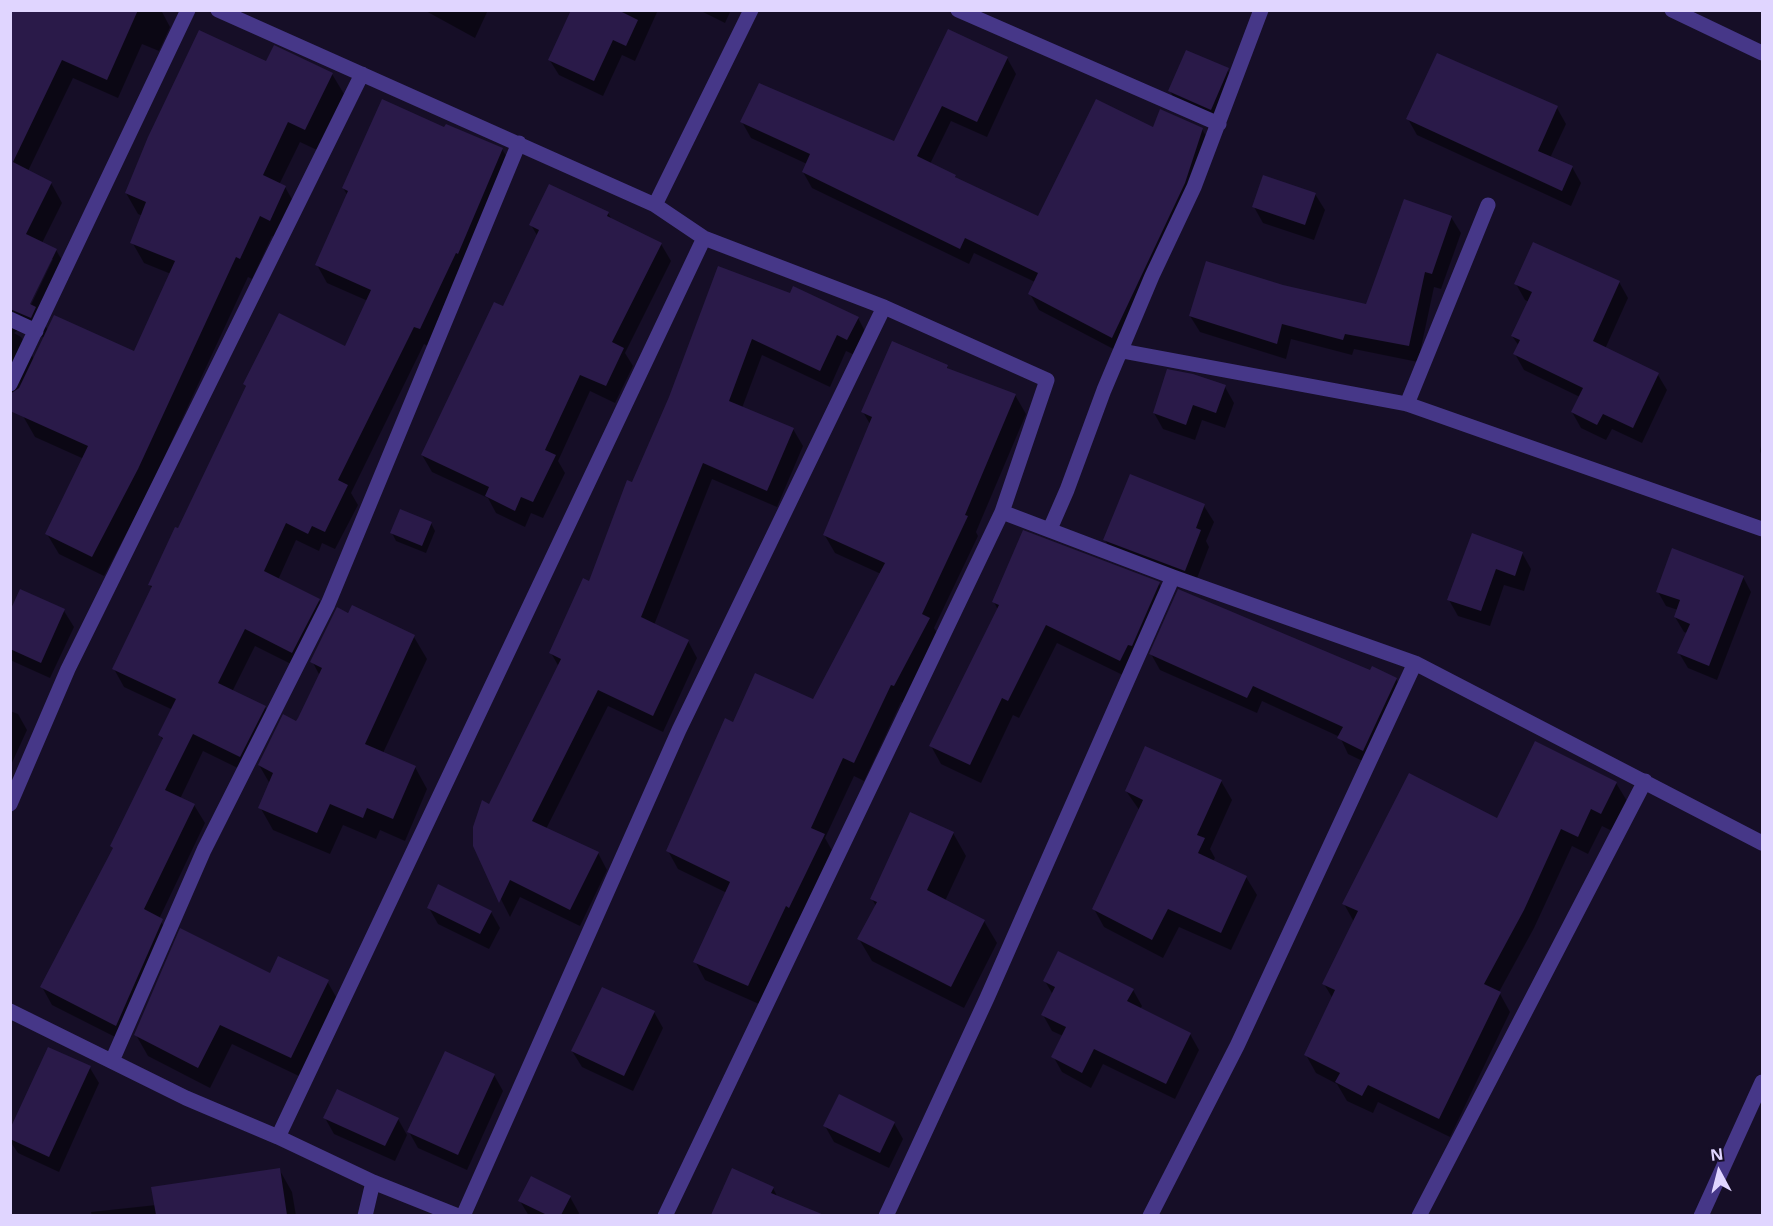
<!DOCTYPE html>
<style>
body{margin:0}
#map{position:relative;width:1773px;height:1226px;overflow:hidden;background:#160e27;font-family:"Open Sans",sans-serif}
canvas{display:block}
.frame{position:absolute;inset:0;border:12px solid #e0d5ff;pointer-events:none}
.north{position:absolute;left:1689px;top:1142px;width:60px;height:60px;-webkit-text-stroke:4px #160e27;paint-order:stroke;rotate:353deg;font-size:16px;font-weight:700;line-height:24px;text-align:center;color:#e0d5ff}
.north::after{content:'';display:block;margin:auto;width:21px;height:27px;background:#e0d5ff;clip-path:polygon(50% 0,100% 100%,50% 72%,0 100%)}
</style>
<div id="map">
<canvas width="1773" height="1226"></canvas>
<div class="frame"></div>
<div class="north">N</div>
</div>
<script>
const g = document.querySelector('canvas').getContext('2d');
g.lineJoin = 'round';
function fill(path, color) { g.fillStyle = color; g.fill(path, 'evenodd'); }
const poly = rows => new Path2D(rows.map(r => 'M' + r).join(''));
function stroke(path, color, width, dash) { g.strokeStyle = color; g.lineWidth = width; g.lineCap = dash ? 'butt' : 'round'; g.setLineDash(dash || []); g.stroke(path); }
fill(poly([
 [10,10,161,10,170,27,159,51,142,44,118,98,73,78,28,171,51,183,62,203,42,243,56,250,67,269,42,321,48,330,134,353,171,274,144,263,132,242,143,216,138,214,126,193,267,63,332,74,344,94,317,150,300,142,279,185,285,187,297,208,282,241,272,236,252,279,248,277,149,490,104,576,59,554,47,534,84,459,35,437,23,416,10,406],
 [50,259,53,259,28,311,25,310],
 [21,328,45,338,34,359,21,337,14,333],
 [424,10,488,10,475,38],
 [573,10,658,10,635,61,622,55,603,96,559,75,549,59],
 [699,10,731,10,725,23],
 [948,31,1007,58,1016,74,987,137,951,121,930,164,955,176,957,180,1039,218,1153,129,1202,129,1211,145,1121,353,1039,310,1030,294,1035,282,974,253,969,264,812,188,803,172,807,164,751,138,742,122,895,143],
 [1227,69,1237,85,1220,125,1179,107,1170,91],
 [1557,108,1566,124,1550,158,1572,167,1581,183,1571,206,1417,135,1408,119],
 [445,129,502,149,513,167,430,347,424,344,351,493,358,505,335,549,322,543,319,551,296,540,278,580,319,600,329,618,303,670,255,646,232,692,265,707,275,725,250,774,203,751,180,799,194,805,205,823,159,919,173,939,127,1043,52,1005,42,987,114,850,112,846,163,741,160,735,173,710,124,687,114,669,152,589,149,584,179,530,247,388,244,384,346,348,368,301,327,283,317,265,348,196,343,188],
 [1315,194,1325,210,1314,240,1263,223,1254,207],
 [608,213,612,220,661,244,671,261,625,353,633,366,615,403,590,391,558,461,565,473,543,518,531,513,525,527,496,513,488,498,432,472,422,455,504,308,538,237,531,225],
 [1451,217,1461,233,1441,289,1434,287,1418,362,1354,349,1352,355,1291,339,1286,359,1200,332,1190,316,1367,306],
 [718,268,858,318,867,335,857,356,846,351,830,387,762,355,742,408,793,429,803,446,777,507,712,479,654,625,688,641,697,658,663,732,608,706,546,829,598,853,607,870,580,926,520,897,510,917,474,846,490,806,559,667,551,653,590,583,670,397],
 [1619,282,1628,298,1605,349,1658,375,1667,390,1642,443,1612,429,1606,440,1581,428,1572,412,1580,397,1524,370,1515,354,1519,346,1512,336,1529,302,1525,300,1516,284],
 [947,366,949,370,1015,395,1026,414,976,532,978,536,934,628,940,638,905,704,901,702,864,781,854,776,825,838,834,854,800,926,796,924,759,1004,705,980,695,961,727,893,678,869,668,851,734,724,814,701,881,574,835,553,824,534,870,424,863,412],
 [1225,387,1234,403,1225,428,1202,420,1195,440,1163,429,1154,413],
 [1762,442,1762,456,1760,451],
 [1204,506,1214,522,1206,541,1209,547,1194,586,1114,556,1105,540],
 [431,523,435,531,426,553,396,541,392,533],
 [1473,535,1522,553,1531,569,1524,591,1504,585,1490,626,1458,616,1449,600],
 [1743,577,1751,592,1717,680,1688,668,1679,653,1687,633,1684,632,1675,617,1678,610,1666,606,1658,592],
 [1159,584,1170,602,1131,679,1057,643,1019,718,1013,715,981,783,941,764,931,746,998,610,994,602],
 [21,591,64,611,74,627,50,678,10,660,10,614],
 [352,607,414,637,427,659,383,753,415,767,427,789,405,841,380,830,376,839,343,825,330,854,273,830,260,807,270,784,259,765,297,723,320,676,312,661],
 [1151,654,1371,672,1396,679,1405,695,1373,766,1348,754,1340,737,1262,701,1257,713,1160,670],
 [10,711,18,714,27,730,10,767],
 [1221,781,1232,800,1210,849,1215,858,1213,861,1246,877,1257,895,1231,950,1179,927,1163,958,1104,927,1094,909,1140,811,1126,791],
 [1616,783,1627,801,1612,831,1602,826,1588,854,1572,846,1534,928,1499,992,1510,1012,1450,1137,1378,1102,1373,1113,1347,1101,1337,1084,1316,1073,1306,1055,1333,999,1324,984,1354,922,1344,904,1498,820],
 [953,833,966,856,945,901,984,921,997,943,964,1008,872,961,859,939,876,906,872,899],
 [429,908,491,912,500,928,489,949,438,924],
 [271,975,327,981,339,1002,303,1078,232,1044,210,1088,148,1056,136,1035],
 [1045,981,1133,990,1142,1006,1140,1009,1190,1034,1199,1050,1175,1099,1103,1064,1091,1088,1062,1072,1053,1056,1063,1036,1052,1031,1043,1015,1053,995],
 [654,1012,663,1028,633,1091,582,1067,572,1051],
 [90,1068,99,1083,59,1172,18,1153,10,1141,10,1133],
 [494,1075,503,1091,467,1170,418,1148,409,1132],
 [325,1118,398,1119,407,1135,395,1161,334,1134],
 [894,1123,903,1139,889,1168,834,1142,825,1126],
 [279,1169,292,1192,296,1216,92,1216,91,1212,156,1205],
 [732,1170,773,1188,778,1198,814,1216,712,1216],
 [570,1197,579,1213,578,1216,529,1216,520,1201]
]), '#0007');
fill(poly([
 [10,10,138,10,107,80,62,60,13,162,52,182,26,234,57,249,30,304,36,307,31,318,10,309],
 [571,10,618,10,638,20,626,46,613,40,594,81,548,60],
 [948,29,1008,57,977,122,942,106,917,156,956,175,955,177,1038,216,1096,99,1153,127,1160,109,1203,128,1185,183,1112,338,1028,294,1038,273,965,238,960,249,802,172,810,154,740,122,759,83,894,141],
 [199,30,266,61,274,45,333,73,305,130,288,122,263,175,286,186,270,221,260,216,240,259,236,257,138,469,92,557,45,534,88,446,10,411,10,394,19,388,54,315,134,351,175,261,130,243,146,202,125,193,148,137],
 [1186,50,1229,68,1211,110,1168,91],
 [1437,53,1558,106,1538,151,1573,166,1562,191,1406,119],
 [382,99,444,127,446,124,503,148,458,254,456,253,420,329,414,327,338,480,348,485,325,532,312,526,308,534,286,523,264,571,320,599,292,653,245,629,218,683,266,706,240,757,193,734,165,790,195,804,144,909,163,919,116,1026,40,987,113,848,110,846,163,738,158,735,176,699,112,669,152,586,148,585,175,527,178,528,246,386,243,384,279,313,345,346,371,290,315,265,348,191,342,188],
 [1263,175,1316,193,1305,225,1252,207],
 [549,184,609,212,607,216,662,243,612,342,624,348,606,386,580,375,545,450,556,455,533,502,521,497,515,511,485,496,489,487,421,455,494,302,503,306,539,230,529,225],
 [1404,199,1452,216,1432,274,1425,272,1409,346,1345,334,1343,340,1282,324,1277,344,1189,316,1206,261,1283,285,1366,304],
 [1533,242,1620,281,1593,341,1659,373,1633,428,1603,414,1597,425,1571,412,1583,388,1513,354,1520,340,1511,336,1532,292,1514,284],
 [718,266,790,293,793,286,859,317,847,340,837,335,820,371,752,339,729,401,794,428,767,491,703,463,641,617,689,640,653,716,598,690,532,821,599,852,570,910,510,880,499,903,473,846,473,827,482,800,489,804,561,659,549,653,583,578,589,581,627,480,632,482,669,397],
 [892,341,948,365,947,368,1016,394,965,515,968,516,922,614,930,618,894,686,891,685,854,763,843,758,811,828,825,834,789,908,786,906,748,986,693,962,730,882,666,851,725,718,733,722,755,673,813,699,885,563,823,535,872,417,861,412],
 [1167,369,1193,374,1226,385,1216,413,1193,405,1186,425,1153,413],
 [1130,474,1205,504,1196,528,1201,530,1185,571,1103,540],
 [400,509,432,522,422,546,390,533],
 [1023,530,1160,582,1132,646,1128,645,1120,661,1046,625,1008,701,1002,698,970,765,929,746,999,605,992,602],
 [1472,533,1523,552,1515,576,1496,569,1481,611,1447,600],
 [1672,548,1744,576,1709,666,1677,653,1690,624,1674,617,1680,600,1656,592],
 [20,589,65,609,41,663,10,649,10,611],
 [1178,589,1370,670,1372,666,1397,678,1363,751,1337,738,1343,727,1253,686,1247,698,1149,654],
 [352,605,415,635,365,744,416,766,393,819,367,808,363,818,330,804,317,833,258,808,273,773,258,765,283,714,296,721,298,718,322,668,310,662,337,607,348,613],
 [1535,741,1617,782,1601,814,1591,809,1578,837,1561,829,1524,910,1484,984,1501,992,1439,1119,1368,1085,1362,1096,1335,1082,1340,1073,1304,1055,1335,990,1322,984,1358,911,1342,904,1409,773,1497,818],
 [1145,746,1222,780,1197,835,1205,838,1198,853,1247,876,1221,933,1168,909,1152,940,1092,909,1143,800,1125,791],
 [910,812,954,832,927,890,985,920,951,987,857,939,877,902,870,899],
 [438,884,492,911,480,934,427,908],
 [180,928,270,973,278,956,329,980,291,1058,220,1025,198,1068,134,1035],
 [1058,951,1134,989,1127,1001,1191,1033,1166,1084,1094,1049,1082,1073,1051,1057,1066,1027,1041,1015,1055,987,1043,981],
 [602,987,655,1011,624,1076,571,1051],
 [48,1047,91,1066,49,1157,10,1139,10,1129],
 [445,1051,495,1074,458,1155,407,1132],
 [337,1089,399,1118,385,1146,323,1118],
 [839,1094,895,1122,880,1153,823,1126],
 [280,1168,287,1215,156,1215,151,1187],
 [732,1168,774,1187,771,1193,824,1215,711,1215],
 [531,1176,571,1196,561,1215,547,1215,518,1201]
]), '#2a1a49');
stroke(poly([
 [218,10,655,205,704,238,884,307,1047,380,1002,512,665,1216],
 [958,10,1219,124],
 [1672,10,1762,53],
 [655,205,751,10],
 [10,319,36,331],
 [1122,351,1407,404,1762,529],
 [10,384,188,10],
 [1407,404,1488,205],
 [1002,512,1173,577,1415,663,1762,843],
 [1050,529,1067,490,1104,390,1152,276,1194,187,1261,10],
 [10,804,68,669,362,74],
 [10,1011,186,1098,278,1137,373,1182,458,1216],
 [112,1061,204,850,328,604,519,143],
 [278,1137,704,238],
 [365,1216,373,1182],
 [463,1216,679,730,884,307],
 [886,1216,987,998,1173,577],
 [1150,1216,1237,1046,1415,663],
 [1419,1216,1645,781],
 [1701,1216,1762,1082]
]), '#463788', 15);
</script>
